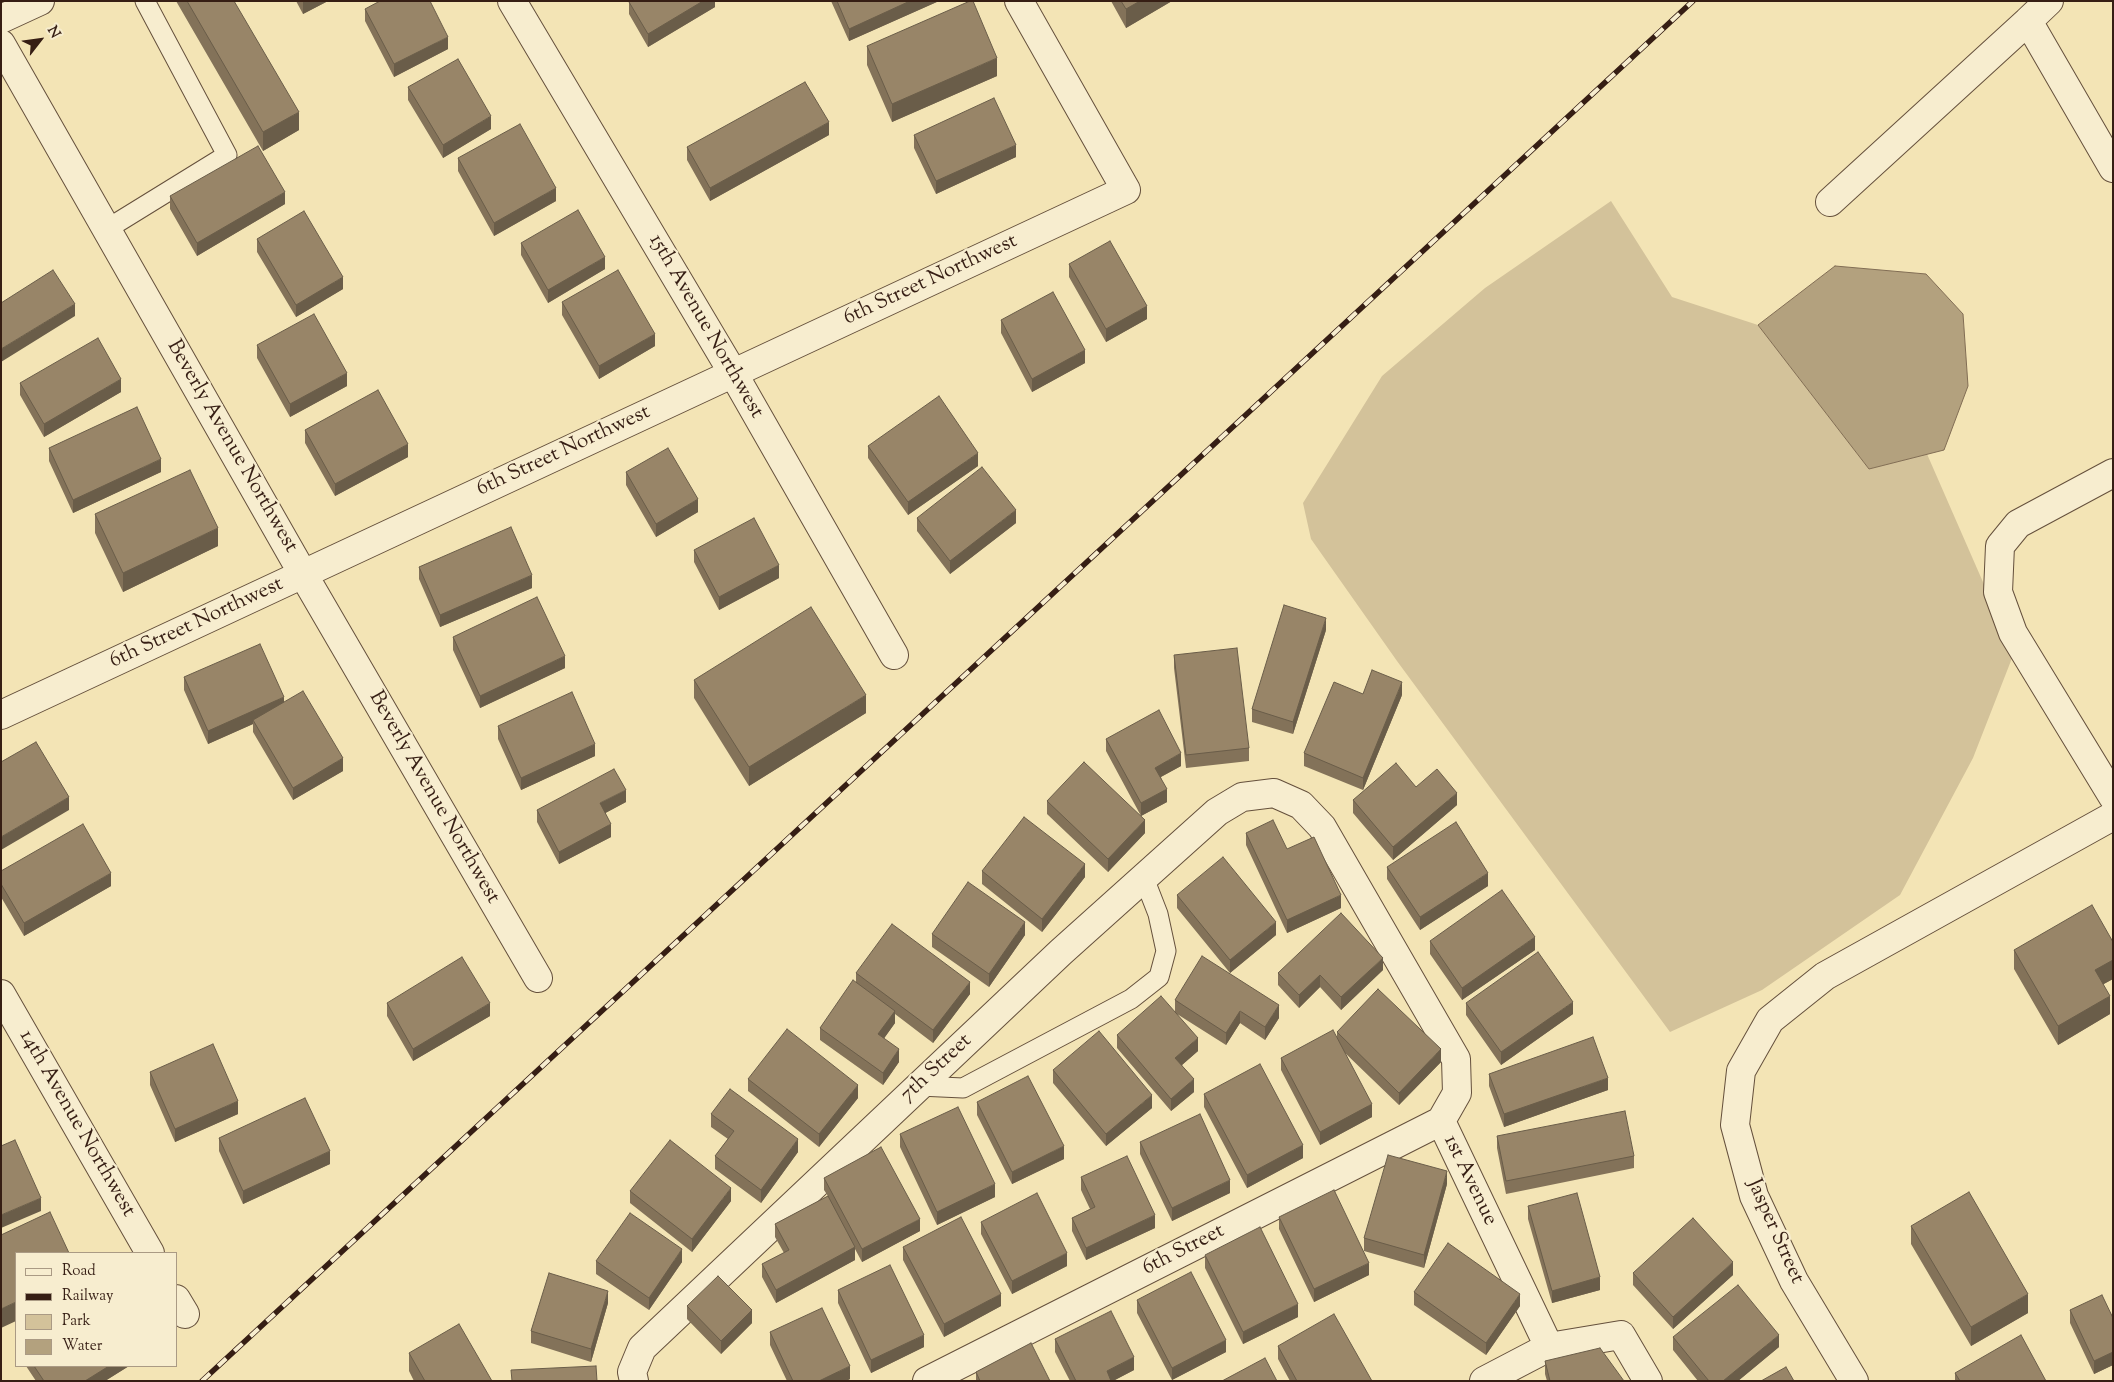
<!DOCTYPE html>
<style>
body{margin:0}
#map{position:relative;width:2114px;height:1382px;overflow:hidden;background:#f3e4b5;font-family:"Sorts Mill Goudy",serif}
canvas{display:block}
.frame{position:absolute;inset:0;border:2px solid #361e14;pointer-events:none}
.legend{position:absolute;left:15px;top:1252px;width:162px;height:115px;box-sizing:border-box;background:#f7edcf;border:1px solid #aa9a84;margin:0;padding:6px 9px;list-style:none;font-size:15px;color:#361e14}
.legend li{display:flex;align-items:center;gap:10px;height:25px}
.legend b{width:25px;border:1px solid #aa9a84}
.north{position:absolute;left:15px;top:15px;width:50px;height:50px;-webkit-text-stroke:4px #f7edcf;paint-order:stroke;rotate:60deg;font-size:14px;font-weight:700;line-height:20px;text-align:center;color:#361e14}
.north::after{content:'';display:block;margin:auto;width:18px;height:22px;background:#361e14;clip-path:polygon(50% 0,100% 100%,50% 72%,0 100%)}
</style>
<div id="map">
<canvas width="2114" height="1382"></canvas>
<div class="frame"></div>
<ul class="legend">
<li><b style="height:6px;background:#f7edcf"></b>Road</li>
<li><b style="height:6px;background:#361e14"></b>Railway</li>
<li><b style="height:14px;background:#d3c29a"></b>Park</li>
<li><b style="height:14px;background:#b3a17e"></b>Water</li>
</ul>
<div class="north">N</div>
</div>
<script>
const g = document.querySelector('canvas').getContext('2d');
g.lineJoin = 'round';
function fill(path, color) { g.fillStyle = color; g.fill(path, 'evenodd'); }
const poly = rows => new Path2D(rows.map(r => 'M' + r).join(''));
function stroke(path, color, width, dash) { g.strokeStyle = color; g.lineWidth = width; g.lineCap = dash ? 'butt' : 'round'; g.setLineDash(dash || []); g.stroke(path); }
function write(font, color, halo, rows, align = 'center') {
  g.font = font + ' "Sorts Mill Goudy",serif'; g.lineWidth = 4.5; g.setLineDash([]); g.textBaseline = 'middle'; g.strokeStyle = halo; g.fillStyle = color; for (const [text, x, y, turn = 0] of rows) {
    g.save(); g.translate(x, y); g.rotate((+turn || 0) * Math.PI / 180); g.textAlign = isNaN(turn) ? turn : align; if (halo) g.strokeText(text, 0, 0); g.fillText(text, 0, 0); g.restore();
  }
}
fill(poly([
 [1611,201,1672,297,1758,325,1869,469,1927,454,2014,653,1973,758,1900,895,1762,990,1670,1032,1397,661,1311,539,1303,503,1382,376,1485,288]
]), '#d3c29a');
const water = poly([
 [1835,266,1926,274,1963,314,1968,386,1944,450,1869,469,1758,325,1835,266]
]);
fill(water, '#b3a17e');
stroke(water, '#816d54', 1);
const service = poly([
 [107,229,227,155,145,1],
 [919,1086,963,1088,1131,999,1159,977,1166,951,1158,914,1144,878]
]);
const minor = poly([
 [512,1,733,373,894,655],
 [2049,1,2028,21,2113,168],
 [1,19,40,1],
 [1,44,303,574,538,978],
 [1830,202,2028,21],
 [2113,473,2018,524,2000,546,1998,592,2013,633,2113,797],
 [1,715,1126,190,1019,1],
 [1,994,150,1253],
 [176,1299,185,1314],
 [634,1381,632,1372,642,1348,1061,952,1217,812,1242,797,1274,793,1301,805,1322,827,1456,1059,1457,1093,1441,1121,1549,1347],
 [927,1381,1441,1121],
 [1484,1381,1549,1347,1621,1335,1648,1381]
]);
const tertiary = poly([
 [1854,1381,1794,1281,1754,1196,1735,1125,1741,1071,1770,1020,1825,976,2113,816]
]);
stroke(service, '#65503c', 21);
stroke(minor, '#65503c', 30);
stroke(tertiary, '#65503c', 30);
stroke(service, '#f7edcf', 19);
stroke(minor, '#f7edcf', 28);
stroke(tertiary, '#f7edcf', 28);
const rail = poly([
 [202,1381,1693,1]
]);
stroke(rail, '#361e14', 5.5);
stroke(rail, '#f7edcf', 4, [11]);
fill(poly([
 [176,1,234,1,299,130,263,151],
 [296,1,328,1,303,14],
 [715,1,715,7,648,47,629,14,629,2],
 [831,1,939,1,849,41],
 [1111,1,1172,1,1126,28],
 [365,9,448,49,394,77,365,21],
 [867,46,997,76,892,122,867,65],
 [408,87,491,129,443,158,408,100],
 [829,135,710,201,687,160,687,147],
 [914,135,1016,157,936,194,914,148],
 [458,158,556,201,494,236,458,171],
 [170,196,285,204,197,256,170,209],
 [257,239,343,289,296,317,257,252],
 [521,243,605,269,548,303,521,255],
 [1069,264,1147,319,1106,342,1069,277],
 [562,302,655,346,599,379,562,315],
 [1001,320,1085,363,1032,392,1001,333],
 [257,345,347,386,290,417,257,358],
 [20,383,121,392,44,437,20,395],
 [305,430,408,457,335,496,305,443],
 [868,446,978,466,908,515,868,458],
 [49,448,161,472,73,513,49,461],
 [626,472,698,512,656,537,626,485],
 [95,514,218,546,123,592,95,533],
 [917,518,1016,523,950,574,917,531],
 [694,550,779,578,719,610,694,562],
 [419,567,532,588,440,627,419,579],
 [1326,630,1293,734,1252,722,1252,709],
 [453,637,565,668,480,708,453,650],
 [1174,655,1249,748,1249,761,1186,768,1174,668],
 [184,677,284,702,343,771,293,800,253,732,253,724,208,744,184,690],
 [694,680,866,713,749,786,694,698],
 [1402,695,1363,790,1304,766,1304,753],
 [498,726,595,756,521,790,498,739],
 [1106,739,1181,766,1161,777,1167,802,1141,816,1106,751],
 [1416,787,1457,805,1393,860,1353,813,1353,800],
 [1047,801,1145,833,1108,872,1047,814],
 [626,802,605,813,611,837,559,864,537,822,537,810],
 [1246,833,1287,849,1341,908,1287,933,1246,845],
 [1387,867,1488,886,1420,930,1387,879],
 [1,871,111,886,24,936,1,897],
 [982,871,1085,877,1042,932,982,884],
 [1177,895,1276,935,1230,973,1177,908],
 [932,934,1025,935,989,987,932,947],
 [1430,941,1535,950,1462,1000,1430,954],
 [2113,942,2113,979,2103,984,2110,1014,2058,1045,2014,969,2014,950],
 [1383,970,1341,1010,1320,987,1299,1008,1278,985,1278,973],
 [856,973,970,994,933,1043,895,1014,895,1023,884,1038,899,1062,883,1085,820,1040,820,1028,856,983],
 [1175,1000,1279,1018,1265,1040,1240,1023,1226,1045,1177,1014,1198,1051,1182,1065,1194,1092,1171,1111,1117,1048,1117,1035,1175,1011],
 [387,1003,490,1016,413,1061,387,1016],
 [1466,1003,1573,1014,1501,1065,1466,1015],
 [1337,1032,1441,1062,1399,1105,1344,1052,1372,1117,1320,1145,1281,1070,1281,1058,1337,1038],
 [1053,1070,1152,1108,1106,1146,1053,1083],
 [150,1072,238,1114,175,1142,150,1085],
 [1489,1074,1608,1090,1504,1127,1489,1086],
 [748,1079,858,1098,819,1147,748,1091],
 [1204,1094,1303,1158,1247,1188,1204,1107],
 [977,1102,1064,1159,1012,1184,977,1115],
 [711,1114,798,1152,761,1203,715,1169,715,1156,728,1139,711,1127],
 [900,1134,995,1197,937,1225,900,1147],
 [1497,1136,1634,1156,1634,1168,1506,1194,1497,1148],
 [219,1138,330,1164,243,1204,219,1151],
 [1140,1142,1230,1193,1172,1221,1140,1154],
 [1081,1177,1155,1228,1086,1260,1072,1231,1072,1218,1090,1209,1081,1190],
 [824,1178,920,1231,862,1262,855,1249,855,1260,776,1303,762,1277,762,1264,784,1253,775,1237,775,1224,828,1196,824,1190],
 [1447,1184,1424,1268,1364,1251,1364,1238],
 [630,1191,731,1201,692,1252,630,1203],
 [1528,1206,1600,1290,1552,1303,1528,1219],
 [1279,1217,1369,1275,1314,1302,1279,1229],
 [981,1222,1067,1266,1012,1294,981,1234],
 [1911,1226,2028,1313,1971,1346,1911,1244],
 [903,1247,1001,1306,944,1337,903,1260],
 [1205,1255,1298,1317,1243,1344,1205,1268],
 [596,1261,682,1262,649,1310,596,1274],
 [1633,1273,1733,1275,1673,1329,1633,1285],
 [838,1290,924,1347,871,1373,838,1303],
 [1414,1292,1520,1306,1486,1355,1414,1305],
 [1137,1300,1226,1352,1172,1380,1137,1313],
 [608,1303,591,1362,531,1343,531,1331],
 [687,1306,752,1323,721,1354,687,1319],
 [2070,1310,2113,1318,2113,1365,2094,1374,2070,1323],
 [770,1332,850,1379,846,1381,787,1381,770,1345],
 [1673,1337,1779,1347,1738,1381,1698,1381,1673,1350],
 [1055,1339,1134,1370,1113,1381,1070,1381,1055,1352],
 [1278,1346,1372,1381,1290,1381,1278,1359],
 [409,1353,492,1381,414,1381,409,1371],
 [1545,1361,1624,1381,1547,1381,1545,1374],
 [26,1366,129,1366,105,1381,36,1381],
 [976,1372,1050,1381,976,1381],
 [1955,1373,2046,1381,1955,1381]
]), '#837259');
fill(poly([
 [304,1,328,1,303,14,303,2],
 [703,1,715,1,715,7,648,47,648,34],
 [910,1,939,1,849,41,849,29],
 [1140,1,1172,1,1126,28,1126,9],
 [448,37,448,49,394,77,394,64],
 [997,58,997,76,892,122,892,104],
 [299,112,299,130,263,151,263,132],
 [491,116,491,129,443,158,443,145],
 [829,122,829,135,710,201,710,188],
 [1016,145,1016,157,936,194,936,181],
 [556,188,556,201,494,236,494,223],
 [285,192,285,204,197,256,197,243],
 [605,257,605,269,548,303,548,290],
 [343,277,343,289,296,317,296,305],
 [75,304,75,316,1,362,1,349],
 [1147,306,1147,319,1106,342,1106,329],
 [655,334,655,346,599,379,599,366],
 [1085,350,1085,363,1032,392,1032,379],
 [347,373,347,386,290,417,290,404],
 [121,379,121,392,44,437,44,424],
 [408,444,408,457,335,496,335,484],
 [978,453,978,466,908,515,908,502],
 [161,459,161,472,73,513,73,500],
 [698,499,698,512,656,537,656,524],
 [1016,510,1016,523,950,574,950,561],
 [218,528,218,546,123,592,123,573],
 [779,565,779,578,719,610,719,597],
 [532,575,532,588,440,627,440,615],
 [1326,618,1326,630,1293,734,1293,722],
 [565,656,565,668,480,708,480,696],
 [1402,682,1402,695,1363,790,1363,778],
 [866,695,866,713,749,786,749,767],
 [284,697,284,710,253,720,253,724,208,744,208,731],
 [595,744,595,756,521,790,521,778],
 [1181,753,1181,766,1155,780,1155,768],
 [343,758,343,771,293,800,293,788],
 [1167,789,1167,802,1141,816,1141,803],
 [626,790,626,802,600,816,600,803],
 [1457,793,1457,805,1393,860,1393,847],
 [69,797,69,810,1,850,1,837],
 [1145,820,1145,833,1108,872,1108,859],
 [611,824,611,837,559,864,559,852],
 [1085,864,1085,877,1042,932,1042,919],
 [111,873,111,886,24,936,24,923],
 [1488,873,1488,886,1420,930,1420,917],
 [1341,895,1341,908,1287,933,1287,920],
 [1025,922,1025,935,989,987,989,974],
 [1276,922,1276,935,1230,973,1230,960],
 [1535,937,1535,950,1462,1000,1462,988],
 [1383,958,1383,970,1341,1010,1341,997],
 [2113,960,2113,979,2095,989,2095,970],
 [1320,975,1320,987,1299,1008,1299,995],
 [970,982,970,994,933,1043,933,1030],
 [2110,996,2110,1014,2058,1045,2058,1026],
 [1573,1002,1573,1014,1501,1065,1501,1052],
 [490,1003,490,1016,413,1061,413,1049],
 [1279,1005,1279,1018,1265,1040,1265,1027],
 [895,1011,895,1023,878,1047,878,1034],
 [1240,1011,1240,1023,1226,1045,1226,1033],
 [1198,1038,1198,1051,1175,1071,1175,1058],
 [899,1049,899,1062,883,1085,883,1073],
 [1441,1049,1441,1062,1399,1105,1399,1093],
 [1608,1078,1608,1090,1504,1127,1504,1114],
 [1194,1079,1194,1092,1171,1111,1171,1099],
 [858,1085,858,1098,819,1147,819,1134],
 [1152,1095,1152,1108,1106,1146,1106,1134],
 [238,1101,238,1114,175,1142,175,1129],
 [1372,1104,1372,1117,1320,1145,1320,1132],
 [798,1139,798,1152,761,1203,761,1190],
 [1303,1145,1303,1158,1247,1188,1247,1175],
 [1064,1146,1064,1159,1012,1184,1012,1172],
 [330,1151,330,1164,243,1204,243,1191],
 [1447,1171,1447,1184,1424,1268,1424,1255],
 [1230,1180,1230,1193,1172,1221,1172,1208],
 [995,1184,995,1197,937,1225,937,1212],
 [731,1188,731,1201,692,1252,692,1239],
 [41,1198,41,1211,1,1228,1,1215],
 [1155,1215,1155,1228,1086,1260,1086,1248],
 [920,1219,920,1231,862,1262,862,1249],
 [855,1247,855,1260,776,1303,776,1290],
 [682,1249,682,1262,649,1310,649,1298],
 [1067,1253,1067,1266,1012,1294,1012,1281],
 [1733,1262,1733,1275,1673,1329,1673,1317],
 [1369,1263,1369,1275,1314,1302,1314,1289],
 [1600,1277,1600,1290,1552,1303,1552,1291],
 [608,1291,608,1303,591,1362,591,1349],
 [1001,1294,1001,1306,944,1337,944,1324],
 [1520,1294,1520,1306,1486,1355,1486,1343],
 [2028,1294,2028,1313,1971,1346,1971,1327],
 [16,1302,16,1321,1,1328,1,1309],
 [1298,1304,1298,1317,1243,1344,1243,1332],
 [752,1310,752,1323,721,1354,721,1341],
 [924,1335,924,1347,871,1373,871,1360],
 [1779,1335,1779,1347,1738,1381,1723,1381],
 [1226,1340,1226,1352,1172,1380,1172,1368],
 [2113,1352,2113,1365,2094,1374,2094,1361],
 [1134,1357,1134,1370,1113,1381,1107,1381,1107,1371],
 [109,1366,129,1366,105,1381,85,1381],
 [850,1366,850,1379,846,1381,819,1381]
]), '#6a5d49');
const building = poly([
 [187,1,234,1,299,112,263,132,187,1],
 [380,1,430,1,448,37,394,64,365,9,380,1],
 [630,1,703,1,648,34,629,2,630,1],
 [837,1,910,1,849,29,837,1],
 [970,1,973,1,997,58,892,104,867,46,970,1],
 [1121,1,1140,1,1126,9,1121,1],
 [458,59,491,116,443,145,408,87,458,59],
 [805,82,829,122,710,188,687,147,805,82],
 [994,98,1016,145,936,181,914,135,994,98],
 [520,124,556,188,494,223,458,158,520,124],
 [258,146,285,192,197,243,170,196,258,146],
 [578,210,605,257,548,290,521,243,578,210],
 [304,211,343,277,296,305,257,239,304,211],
 [1110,241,1147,306,1106,329,1069,264,1110,241],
 [53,270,75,304,1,349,1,303,53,270],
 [618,270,655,334,599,366,562,302,618,270],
 [1053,292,1085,350,1032,379,1001,320,1053,292],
 [314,314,347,373,290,404,257,345,314,314],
 [98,338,121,379,44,424,20,383,98,338],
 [378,390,408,444,335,484,305,430,378,390],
 [939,396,978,453,908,502,868,446,939,396],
 [137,407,161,459,73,500,49,448,137,407],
 [668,448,698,499,656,524,626,472,668,448],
 [982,467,1016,510,950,561,917,518,982,467],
 [190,470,218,528,123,573,95,514,190,470],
 [754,518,779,565,719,597,694,550,754,518],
 [511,527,532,575,440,615,419,567,511,527],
 [537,597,565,656,480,696,453,637,537,597],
 [1284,605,1326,618,1293,722,1252,709,1284,605],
 [811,607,866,695,749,767,694,680,811,607],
 [260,644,284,697,208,731,184,677,260,644],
 [1237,648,1249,748,1186,755,1174,655,1237,648],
 [1372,670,1402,682,1363,778,1304,753,1334,682,1363,694,1372,670],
 [303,691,343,758,293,788,253,720,303,691],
 [572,692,595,744,521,778,498,726,572,692],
 [1159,710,1181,753,1155,768,1167,789,1141,803,1106,739,1159,710],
 [36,742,69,797,1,837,1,762,36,742],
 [1084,762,1145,820,1108,859,1047,801,1084,762],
 [1396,763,1416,787,1437,769,1457,793,1393,847,1353,800,1396,763],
 [614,769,626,790,600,803,611,824,559,852,537,810,614,769],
 [1024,817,1085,864,1042,919,982,871,1024,817],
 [1273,820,1287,849,1314,837,1341,895,1287,920,1246,833,1273,820],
 [1456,822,1488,873,1420,917,1387,867,1456,822],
 [83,824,111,873,24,923,1,884,1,871,83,824],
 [1223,857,1276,922,1230,960,1177,895,1223,857],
 [968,882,1025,922,989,974,932,934,968,882],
 [1502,890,1535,937,1462,988,1430,941,1502,890],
 [2092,905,2113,942,2113,960,2095,970,2110,996,2058,1026,2014,950,2092,905],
 [1341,913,1383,958,1341,997,1320,975,1299,995,1278,973,1341,913],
 [892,924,970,982,933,1030,856,973,892,924],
 [1538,952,1573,1002,1501,1052,1466,1003,1538,952],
 [1202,956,1279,1005,1265,1027,1240,1011,1226,1033,1175,1000,1202,956],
 [462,957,490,1003,413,1049,387,1003,462,957],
 [853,980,895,1011,878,1034,899,1049,883,1073,820,1028,853,980],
 [1378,989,1441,1049,1399,1093,1337,1032,1378,989],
 [1161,996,1198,1038,1175,1058,1194,1079,1171,1099,1117,1035,1161,996],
 [787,1029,858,1085,819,1134,748,1079,787,1029],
 [1333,1030,1372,1104,1320,1132,1281,1058,1333,1030],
 [1099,1031,1152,1095,1106,1134,1053,1070,1099,1031],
 [1593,1037,1608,1078,1504,1114,1489,1074,1593,1037],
 [213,1044,238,1101,175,1129,150,1072,213,1044],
 [1260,1064,1303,1145,1247,1175,1204,1094,1260,1064],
 [1028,1076,1064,1146,1012,1172,977,1102,1028,1076],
 [730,1089,798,1139,761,1190,715,1156,734,1131,711,1114,730,1089],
 [305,1098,330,1151,243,1191,219,1138,305,1098],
 [958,1107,995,1184,937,1212,900,1134,958,1107],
 [1625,1111,1634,1156,1506,1181,1497,1136,1625,1111],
 [1200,1114,1230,1180,1172,1208,1140,1142,1200,1114],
 [15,1140,41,1198,1,1215,1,1146,15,1140],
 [670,1140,731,1188,692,1239,630,1191,670,1140],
 [881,1147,920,1219,862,1249,824,1178,881,1147],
 [1388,1155,1447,1171,1424,1255,1364,1238,1388,1155],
 [1127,1156,1155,1215,1086,1248,1072,1218,1095,1207,1081,1177,1127,1156],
 [1334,1190,1369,1263,1314,1289,1279,1217,1334,1190],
 [1969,1192,2028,1294,1971,1327,1911,1226,1969,1192],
 [1037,1193,1067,1253,1012,1281,981,1222,1037,1193],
 [1577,1193,1600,1277,1552,1291,1528,1206,1577,1193],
 [828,1196,855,1247,776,1290,762,1264,789,1250,775,1224,828,1196],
 [50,1212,69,1253,16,1253,16,1302,1,1309,1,1235,50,1212],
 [630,1213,682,1249,649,1298,596,1261,630,1213],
 [961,1217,1001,1294,944,1324,903,1247,961,1217],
 [1693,1218,1733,1262,1673,1317,1633,1273,1693,1218],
 [1260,1227,1298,1304,1243,1332,1205,1255,1260,1227],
 [1448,1243,1520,1294,1486,1343,1414,1292,1448,1243],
 [890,1265,924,1335,871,1360,838,1290,890,1265],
 [1191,1272,1226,1340,1172,1368,1137,1300,1191,1272],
 [549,1273,608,1291,591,1349,531,1331,549,1273],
 [718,1276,752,1310,721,1341,687,1306,718,1276],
 [1738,1285,1779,1335,1723,1381,1709,1381,1673,1337,1738,1285],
 [2102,1295,2113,1318,2113,1352,2094,1361,2070,1310,2102,1295],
 [822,1308,850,1366,819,1381,793,1381,770,1332,822,1308],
 [1111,1311,1134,1357,1107,1371,1111,1381,1076,1381,1055,1339,1111,1311],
 [1334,1314,1372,1381,1297,1381,1278,1346,1334,1314],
 [459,1324,492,1381,425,1381,409,1353,459,1324],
 [2021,1335,2046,1381,1960,1381,1955,1373,2021,1335],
 [1031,1343,1050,1381,980,1381,976,1372,1031,1343],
 [1600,1348,1624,1381,1550,1381,1545,1361,1600,1348],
 [1265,1358,1277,1381,1222,1381,1265,1358],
 [34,1366,109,1366,85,1381,44,1381,34,1366],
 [596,1366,597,1381,512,1381,511,1370,596,1366],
 [1786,1367,1794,1381,1761,1381,1786,1367]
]);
fill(building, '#988568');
stroke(building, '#6a5d49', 1);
write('21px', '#361e14', '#f7edcf', [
 ["6th Street Northwest",931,281,-25],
 ["15th Avenue Northwest",705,327,60],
 ["Beverly Avenue Northwest",231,447,60],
 ["6th Street Northwest",564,452,-25],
 ["6th Street Northwest",197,624,-25],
 ["Beverly Avenue Northwest",433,798,60],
 ["7th Street",937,1069,-43],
 ["14th Avenue Northwest",76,1124,60],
 ["1st Avenue",1469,1181,64],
 ["Jasper Street",1774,1232,66],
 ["6th Street",1184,1251,-27]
]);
</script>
